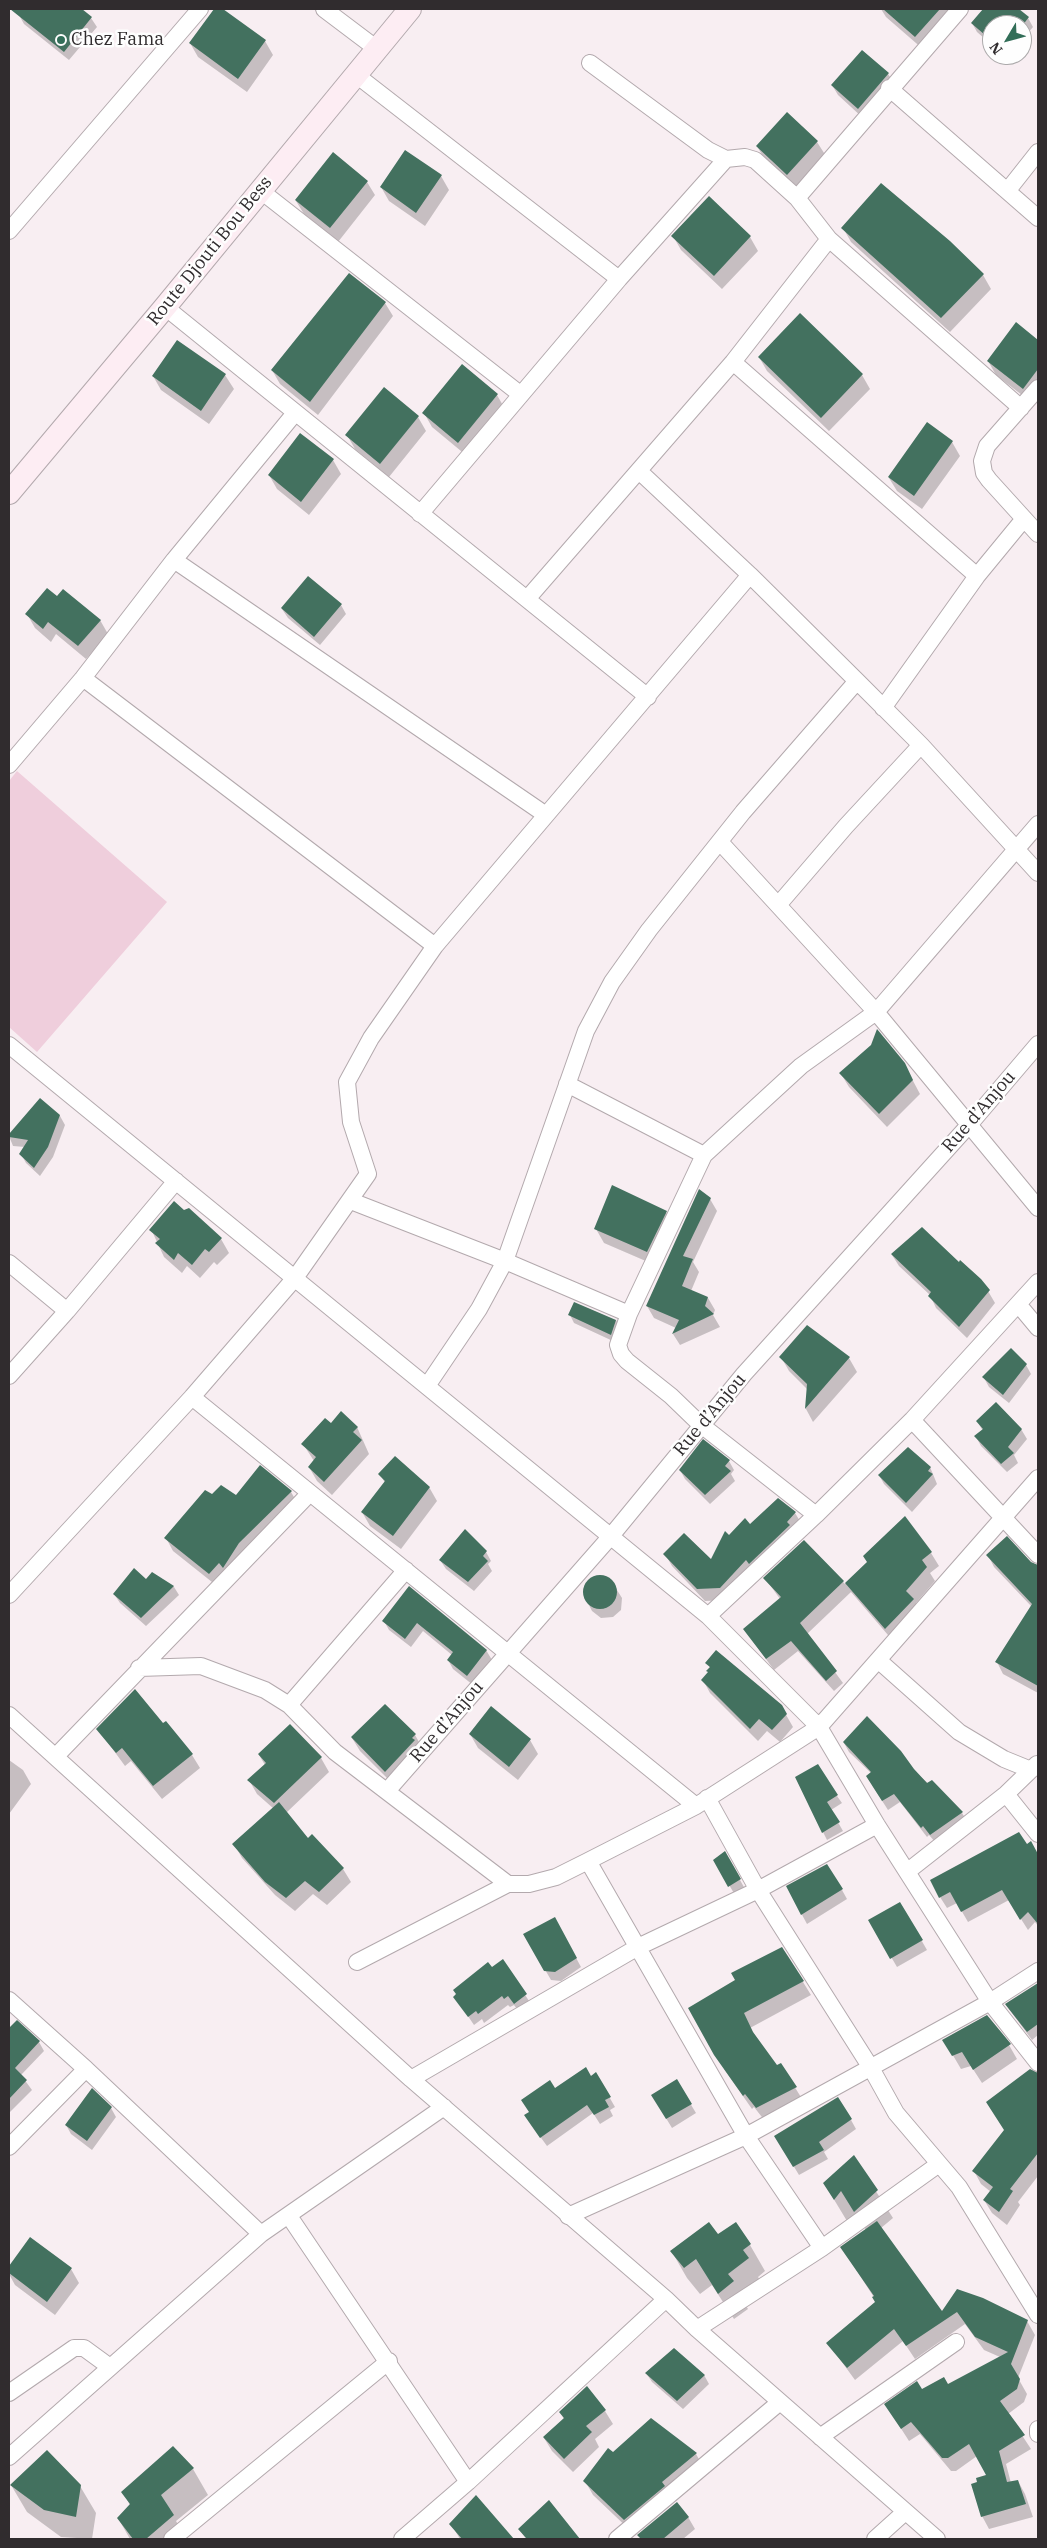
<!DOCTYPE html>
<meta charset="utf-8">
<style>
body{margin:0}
#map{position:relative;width:1047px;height:2548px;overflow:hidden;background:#f8eef2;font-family:"IBM Plex Serif",serif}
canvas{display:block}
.frame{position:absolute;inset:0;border:10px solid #302c2e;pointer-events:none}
.north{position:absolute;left:982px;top:15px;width:50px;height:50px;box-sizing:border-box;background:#fefefe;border:1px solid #acaaab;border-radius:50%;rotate:233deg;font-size:14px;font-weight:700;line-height:20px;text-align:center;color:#302c2e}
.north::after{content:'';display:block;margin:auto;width:18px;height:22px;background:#326e58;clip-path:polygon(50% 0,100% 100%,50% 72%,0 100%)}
</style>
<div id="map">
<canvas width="1047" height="2548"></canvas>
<div class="frame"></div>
<div class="north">N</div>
</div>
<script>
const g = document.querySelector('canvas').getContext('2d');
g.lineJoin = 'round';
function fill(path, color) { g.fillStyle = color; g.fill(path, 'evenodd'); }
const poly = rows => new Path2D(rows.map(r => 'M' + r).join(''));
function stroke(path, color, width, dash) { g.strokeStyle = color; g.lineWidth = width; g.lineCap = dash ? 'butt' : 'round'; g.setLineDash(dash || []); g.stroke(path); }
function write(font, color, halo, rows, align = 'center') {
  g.font = font + ' "IBM Plex Serif",serif'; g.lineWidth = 5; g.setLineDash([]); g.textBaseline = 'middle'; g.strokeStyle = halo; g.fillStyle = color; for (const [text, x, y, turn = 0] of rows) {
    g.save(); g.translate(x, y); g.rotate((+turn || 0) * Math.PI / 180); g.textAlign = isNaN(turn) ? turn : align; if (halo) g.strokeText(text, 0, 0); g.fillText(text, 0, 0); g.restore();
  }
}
fill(poly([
 [17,771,167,902,37,1052,9,1027,9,781]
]), '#efcedc');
fill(poly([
 [24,9,80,9,91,18,97,27,69,60,24,24,19,15],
 [215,9,221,9,265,41,273,55,247,92,198,57,190,43],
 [881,9,948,9,953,17,924,50,886,17],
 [984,9,1017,9,1028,18,1033,27,1022,40,1022,25,992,25,992,45,977,32,972,23],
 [863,51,888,74,894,83,863,118,838,95,832,85],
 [787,114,817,142,826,156,796,188,765,160,757,146],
 [441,176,449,190,425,226,389,201,381,187],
 [367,182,375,195,338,242,304,214,296,201],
 [843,228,983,275,991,289,950,332,851,242],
 [673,236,750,237,758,251,722,289,681,250],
 [385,303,393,316,318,415,280,384,272,370],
 [1016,324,1038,341,1038,393,1031,402,996,375,988,361],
 [178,341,225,375,234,389,209,424,161,390,153,376],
 [759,357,862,375,870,389,829,431,767,371],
 [497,395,505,409,467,456,432,427,424,413],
 [418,417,426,431,389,477,355,449,347,435],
 [927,424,952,442,960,456,922,509,897,491,889,478],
 [333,460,341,474,309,515,277,489,269,475],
 [57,598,100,620,108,634,86,659,56,634,51,642,35,628,27,614],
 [341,605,346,614,320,645,288,618,282,609],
 [841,1074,912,1079,920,1094,887,1127,849,1087],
 [40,1099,60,1116,65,1125,53,1157,40,1176,26,1163,21,1154,25,1147,13,1146,9,1136],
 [710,1199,717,1211,693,1262,699,1272,691,1291,708,1298,715,1310,713,1315,720,1327,680,1345,673,1334,676,1328,654,1318,647,1306],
 [666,1212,674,1226,655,1265,604,1243,596,1229],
 [151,1229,221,1239,229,1253,217,1265,214,1262,200,1278,187,1266,182,1273,164,1257],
 [892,1255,959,1264,988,1291,995,1303,967,1338,936,1308,930,1295,899,1266],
 [570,1315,616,1320,620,1328,615,1342,574,1323],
 [781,1357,849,1358,857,1372,813,1422,806,1409,808,1390,789,1371],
 [1026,1365,1031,1374,1009,1403,989,1387,984,1378],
 [977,1421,1021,1429,1027,1439,1014,1455,1018,1463,1007,1472,981,1446,976,1437,983,1431],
 [331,1425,357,1427,369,1454,332,1495,317,1481,309,1467,314,1461,303,1444],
 [704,1441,729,1461,734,1470,731,1474,735,1481,710,1504,685,1479,680,1470],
 [930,1467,937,1484,912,1512,884,1484,879,1475],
 [380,1474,429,1487,437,1501,401,1549,370,1526,362,1512,385,1483],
 [291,1492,298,1504,217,1586,173,1551,166,1538,213,1495,236,1497],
 [778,1500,795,1513,803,1526,727,1600,705,1601,672,1566,665,1554,711,1561,729,1536,750,1525],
 [486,1552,491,1561,488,1564,492,1571,474,1591,446,1569,440,1560],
 [931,1553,939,1566,930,1573,935,1581,916,1603,921,1613,894,1642,851,1592,807,1634,843,1683,834,1691,798,1651,774,1670,744,1629,780,1599,765,1578,843,1582,845,1584,868,1562],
 [988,1555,1030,1563,1038,1567,1038,1693,1003,1674,997,1662,1032,1607,994,1567],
 [152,1573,174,1587,179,1595,146,1626,120,1603,114,1594,146,1581],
 [599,1576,610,1579,622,1598,621,1610,613,1617,601,1618,592,1611,587,1601,584,1590,589,1580],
 [409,1588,486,1650,492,1660,473,1685,453,1669,448,1660,452,1655,423,1631,411,1647,389,1630,384,1621],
 [707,1663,781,1706,793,1727,780,1742,767,1731,758,1741,710,1693,703,1680,709,1673,710,1668],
 [385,1706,415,1735,423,1749,394,1785,360,1751,352,1738],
 [163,1725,192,1755,200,1768,162,1799,131,1761,125,1766,98,1729],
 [470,1734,530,1740,538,1754,518,1780,478,1748],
 [844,1743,913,1770,962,1813,967,1821,936,1843,929,1835,927,1837,900,1802,888,1810,872,1785,871,1773,849,1752],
 [259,1755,321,1758,329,1772,286,1813,308,1840,343,1869,351,1882,327,1905,313,1894,295,1911,275,1895,242,1858,234,1844,274,1809,257,1794,249,1780,265,1765],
 [9,1760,23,1770,31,1784,9,1814],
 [796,1778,837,1796,842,1803,831,1810,843,1831,827,1840],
 [1030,1843,1038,1856,1038,1926,1035,1922,1028,1930,1009,1900,968,1922,957,1903,947,1908,940,1897],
 [725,1853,745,1889,735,1895,715,1861],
 [787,1887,842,1890,847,1899,807,1924],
 [900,1903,927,1950,897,1967,870,1921],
 [555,1919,581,1967,561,1981,551,1980,525,1935],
 [782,1948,811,1995,750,2028,777,2067,781,2065,804,2102,765,2121,754,2107,752,2109,724,2069,737,1981],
 [503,1961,531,2004,520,2013,514,2005,510,2007,508,2005,484,2023,482,2019,474,2025,455,1997],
 [1038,1984,1038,2035,1032,2040,1006,2005],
 [17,2022,39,2042,44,2051,21,2075,32,2090,9,2113,9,2030],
 [944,2040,1009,2045,1017,2059,982,2083,971,2066,961,2069],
 [596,2074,615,2107,610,2110,613,2116,600,2124,593,2113,547,2146,531,2124,555,2089],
 [1036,2074,1038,2077,1038,2176,1018,2202,1020,2205,1007,2225,992,2213,984,2200,991,2192,981,2184,974,2171,1005,2130],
 [676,2080,696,2113,672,2128,658,2105],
 [111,2108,116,2117,92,2150,71,2134,66,2125],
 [851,2120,856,2129,824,2152,828,2159,799,2175,776,2137],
 [854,2157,893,2218,881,2228,942,2313,958,2291,1027,2321,1035,2335,1018,2378,1027,2394,1024,2402,1008,2414,1031,2449,1006,2464,1011,2483,1018,2481,1025,2494,1033,2517,989,2529,982,2516,988,2476,977,2456,956,2471,951,2471,920,2434,909,2441,886,2405,948,2386,1000,2357,984,2350,965,2324,915,2359,903,2341,855,2380,828,2343,877,2302,842,2248,866,2230,857,2217,850,2226,824,2183],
 [718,2236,750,2245,765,2271,758,2277,763,2285,743,2301,748,2309,734,2319,712,2285,700,2294,687,2278,672,2252],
 [30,2239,71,2269,79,2283,55,2315,15,2285,9,2274,9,2268],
 [646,2373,704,2375,709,2384,683,2409,652,2382],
 [605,2411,613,2424,595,2439,599,2447,573,2472,552,2451,544,2438,564,2419,560,2412],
 [651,2419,696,2454,704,2468,633,2533,593,2495,585,2481],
 [193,2469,208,2495,176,2521,186,2539,130,2539,118,2518,130,2505,123,2492],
 [11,2485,80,2486,96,2513,92,2539,61,2537,27,2512],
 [549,2502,578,2539,526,2539,520,2530],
 [688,2517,695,2529,683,2539,641,2539,639,2535],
 [451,2524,508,2534,511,2539,460,2539]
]), '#0003');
fill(poly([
 [10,9,82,9,92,17,64,52],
 [214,9,223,9,266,40,238,79,189,43],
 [883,9,940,9,915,37],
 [983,9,1019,9,1029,17,1022,26,992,25,992,41,971,23],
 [862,50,889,73,858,109,831,85],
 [787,112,818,141,787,175,756,146],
 [405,150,442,175,416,213,380,187],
 [333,152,368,181,330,228,295,200],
 [881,183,950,241,984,274,941,318,841,228],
 [709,196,751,236,714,276,671,236],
 [349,273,386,302,310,402,271,370],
 [800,313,863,374,821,418,758,357],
 [1016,322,1038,340,1038,369,1023,389,987,361],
 [177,340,226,374,201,411,152,376],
 [462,364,498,394,458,443,422,413],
 [384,387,419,416,380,464,345,435],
 [927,422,953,441,914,496,888,477],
 [300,433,334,459,301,502,268,475],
 [308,576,342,604,314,637,281,608],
 [47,588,57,596,63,589,101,620,78,646,48,622,43,629,25,614],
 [877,1029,905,1063,913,1080,879,1114,839,1073,871,1045],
 [40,1098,60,1115,48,1147,34,1168,19,1154,28,1140,9,1137,9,1134],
 [612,1185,667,1211,647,1252,594,1229],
 [699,1189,711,1198,683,1256,693,1259,682,1286,708,1297,705,1306,714,1314,672,1334,679,1320,646,1306],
 [174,1201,184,1210,189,1208,222,1238,209,1252,205,1249,192,1265,178,1253,174,1260,155,1243,160,1239,149,1230],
 [922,1227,959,1262,960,1260,981,1279,990,1290,959,1327,928,1296,931,1292,891,1254],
 [574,1302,616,1320,611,1335,568,1315],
 [807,1325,850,1357,805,1409,807,1384,779,1357],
 [1011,1348,1027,1364,1003,1395,982,1377],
 [996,1402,1022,1429,1008,1447,1014,1453,1001,1464,974,1436,983,1429,976,1421],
 [341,1411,358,1427,353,1432,362,1440,324,1482,308,1467,316,1457,301,1444,325,1418,331,1423],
 [703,1439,730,1460,725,1466,731,1471,705,1495,679,1470],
 [908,1447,931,1467,928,1471,933,1474,906,1503,878,1475],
 [395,1456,430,1487,393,1536,361,1512,385,1481,378,1474],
 [260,1465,292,1491,239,1543,223,1568,219,1563,209,1574,164,1538,205,1490,212,1494,221,1485,236,1495],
 [778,1498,796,1512,787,1522,790,1525,749,1564,746,1560,720,1588,697,1589,663,1554,684,1533,711,1559,725,1531,729,1535,745,1518,750,1524],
 [905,1516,932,1552,922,1560,927,1567,906,1591,914,1599,885,1629,845,1583,867,1562,863,1556],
 [465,1529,487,1551,483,1556,488,1561,468,1582,439,1560],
 [1007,1536,1031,1562,1038,1565,1038,1686,995,1662,1032,1604,986,1555],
 [804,1540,844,1581,800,1623,837,1671,826,1681,791,1641,766,1659,743,1629,781,1597,763,1578],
 [134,1568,146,1579,152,1572,174,1586,141,1618,113,1594],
 '583 1592a17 17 0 1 1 34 0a17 17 0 1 1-34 0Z',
 [409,1586,487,1650,467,1676,447,1660,453,1652,417,1623,405,1639,382,1621],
 [716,1650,782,1705,787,1714,772,1730,759,1719,750,1729,701,1680,708,1672,706,1671,710,1667,705,1663],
 [135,1689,163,1723,166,1721,193,1754,153,1786,122,1748,116,1753,96,1729],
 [385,1704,416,1734,412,1738,415,1740,385,1772,351,1737],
 [491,1706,531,1739,509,1767,469,1734],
 [867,1716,901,1751,914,1769,927,1783,932,1780,963,1812,930,1835,923,1826,921,1828,894,1794,882,1801,866,1776,871,1772,843,1742],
 [290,1724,322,1757,274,1803,247,1780,266,1763,258,1754],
 [818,1764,838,1795,827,1802,840,1822,822,1833,795,1777],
 [279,1802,308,1838,312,1834,344,1868,319,1892,305,1881,286,1898,265,1882,232,1844],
 [1019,1832,1027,1844,1031,1841,1038,1854,1038,1924,1028,1912,1020,1920,1002,1890,961,1912,950,1892,939,1898,930,1880],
 [725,1851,741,1879,728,1887,713,1860],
 [827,1864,843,1889,801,1915,786,1886],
 [900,1902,923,1940,890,1959,868,1920],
 [555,1917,577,1958,555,1972,544,1971,523,1934],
 [782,1947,804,1981,744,2013,753,2032,777,2065,781,2063,797,2087,756,2108,745,2094,743,2096,714,2055,688,2008,735,1980,731,1973],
 [503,1959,527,1994,514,2004,508,1996,504,1999,502,1996,478,2014,476,2011,468,2017,453,1997,456,1994,453,1990,488,1962,492,1967],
 [1038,1983,1038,2024,1027,2032,1005,2004],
 [987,2015,1011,2044,973,2070,962,2052,952,2056,942,2040],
 [17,2020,40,2041,15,2068,27,2080,9,2099,9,2028],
 [586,2067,591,2076,596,2072,611,2097,605,2100,609,2107,594,2115,587,2105,540,2138,524,2115,529,2112,521,2100,550,2080,555,2088],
 [1030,2069,1038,2073,1038,2153,1010,2189,1013,2191,999,2212,983,2200,993,2187,972,2171,1004,2130,986,2102],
 [677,2079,692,2104,666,2119,651,2095],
 [92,2088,112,2107,87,2141,65,2125],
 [838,2097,852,2119,819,2142,824,2150,793,2167,774,2136],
 [854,2155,878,2190,854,2212,841,2191,834,2200,823,2183],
 [877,2221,942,2311,957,2289,983,2298,1028,2320,1011,2364,1020,2379,1017,2389,1000,2401,1025,2435,999,2451,1007,2482,1018,2480,1026,2504,981,2517,971,2484,977,2482,976,2478,986,2475,969,2444,948,2458,942,2458,911,2422,901,2429,884,2404,917,2381,922,2389,944,2377,948,2384,1008,2352,975,2337,957,2312,906,2346,894,2329,847,2368,826,2343,875,2302,872,2297,874,2296,840,2247],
 [709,2222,718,2234,736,2222,751,2244,743,2250,749,2258,728,2274,734,2281,718,2294,696,2259,684,2268,670,2251],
 [30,2237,72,2268,47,2302,9,2273,9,2266],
 [674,2348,705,2375,677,2401,645,2373],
 [587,2386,606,2410,586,2426,592,2432,564,2459,543,2437,564,2418,559,2412],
 [651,2418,697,2453,662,2482,665,2486,624,2520,583,2481,608,2448,613,2452],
 [173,2446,194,2468,161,2495,174,2515,146,2539,133,2539,117,2518,130,2504,121,2492],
 [47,2450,81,2485,76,2517,44,2510,10,2485],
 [476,2495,514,2539,462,2539,449,2524],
 [549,2500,580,2539,527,2539,518,2529],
 [677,2502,689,2517,663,2539,641,2539,637,2535]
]), '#43715f');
const street = poly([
 [324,9,377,49],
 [590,63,708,150,726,159,745,157,755,160,797,198,829,239,1021,408],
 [355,74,619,279],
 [889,88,1038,218],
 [1008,190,1038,152],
 [261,191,520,394],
 [797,198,960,9],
 [9,231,200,9],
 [165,307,648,697],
 [733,362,977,576],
 [1038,388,987,446,982,461,984,473,989,480,1038,534],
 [639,471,750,575,857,681,921,745,1038,873],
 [420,514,619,279,726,159],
 [174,560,546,815],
 [527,599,733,362,829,239],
 [83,678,435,946],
 [883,708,977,576,1023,520],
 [9,765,83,678,174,560,295,413],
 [720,842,876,1012,1038,1208],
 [779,904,846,826,921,745],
 [9,1045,708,1616,819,1727,877,1825,990,2002,1038,2063],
 [567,1084,704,1155],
 [351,1201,505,1261,629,1314,618,1345,621,1354,627,1361,671,1396,700,1424,816,1515],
 [9,1263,67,1311],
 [1018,1304,1038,1328],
 [629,1314,704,1155,801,1066,876,1012,1038,824],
 [9,1376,67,1311,176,1181],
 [427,1386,479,1309,505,1261,586,1031,612,982,649,930,743,812,857,681],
 [192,1397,696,1806],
 [912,1420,1038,1555],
 [9,1595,192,1397,295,1278,368,1174,351,1122,347,1082,371,1038,435,946,750,575],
 [708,1616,816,1515,912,1420,1038,1282],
 [878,1660,959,1732,1004,1759,1031,1770],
 [139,1668,201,1666,265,1690,289,1705,335,1752,508,1884,529,1884,556,1877,588,1861],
 [289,1705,406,1570],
 [9,1715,411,2079,666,2299,697,2329,937,2539],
 [56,1756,310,1493],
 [387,1791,611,1536,744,1374,969,1125,1038,1044],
 [1006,1794,1038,1834],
 [707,1798,758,1890,871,2068,896,2113,959,2187,1038,2315],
 [908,1871,1006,1794,1037,1764],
 [357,1962,508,1884],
 [9,2000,86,2069,261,2234],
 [411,2079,638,1947,758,1890,877,1825],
 [9,2147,86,2069],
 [289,2216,468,2482],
 [568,2216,746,2136,990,2002,1038,1971],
 [822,2248,746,2136,588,1861,696,1806,819,1727,1038,1478],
 [697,2329,822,2248,939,2164],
 [9,2393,74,2348,84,2348,110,2367],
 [1038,2429,1038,2434],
 [820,2437,956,2342],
 [9,2457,261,2234,444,2107],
 [172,2539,389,2361],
 [402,2539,468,2482,666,2299],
 [617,2539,780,2402],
 [875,2539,905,2512]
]);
const secondary = poly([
 [9,493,165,307,410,9]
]);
stroke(street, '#b3a9ad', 18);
stroke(secondary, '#b3a9ad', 24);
stroke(street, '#fff', 16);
stroke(secondary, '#fdedf3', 22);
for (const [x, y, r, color] of [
 [61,40,5,"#326e58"]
]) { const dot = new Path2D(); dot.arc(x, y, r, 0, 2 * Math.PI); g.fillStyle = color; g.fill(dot); stroke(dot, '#fefefe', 2); }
write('18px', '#302c2e', '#fefefe', [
 ["Chez Fama",71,40]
], 'left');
write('18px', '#302c2e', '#fefefe', [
 ["Route Djouti Bou Bess",210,251,-51],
 ["Rue d’Anjou",979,1112,-49],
 ["Rue d’Anjou",710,1415,-50],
 ["Rue d’Anjou",447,1722,-49]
]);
</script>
